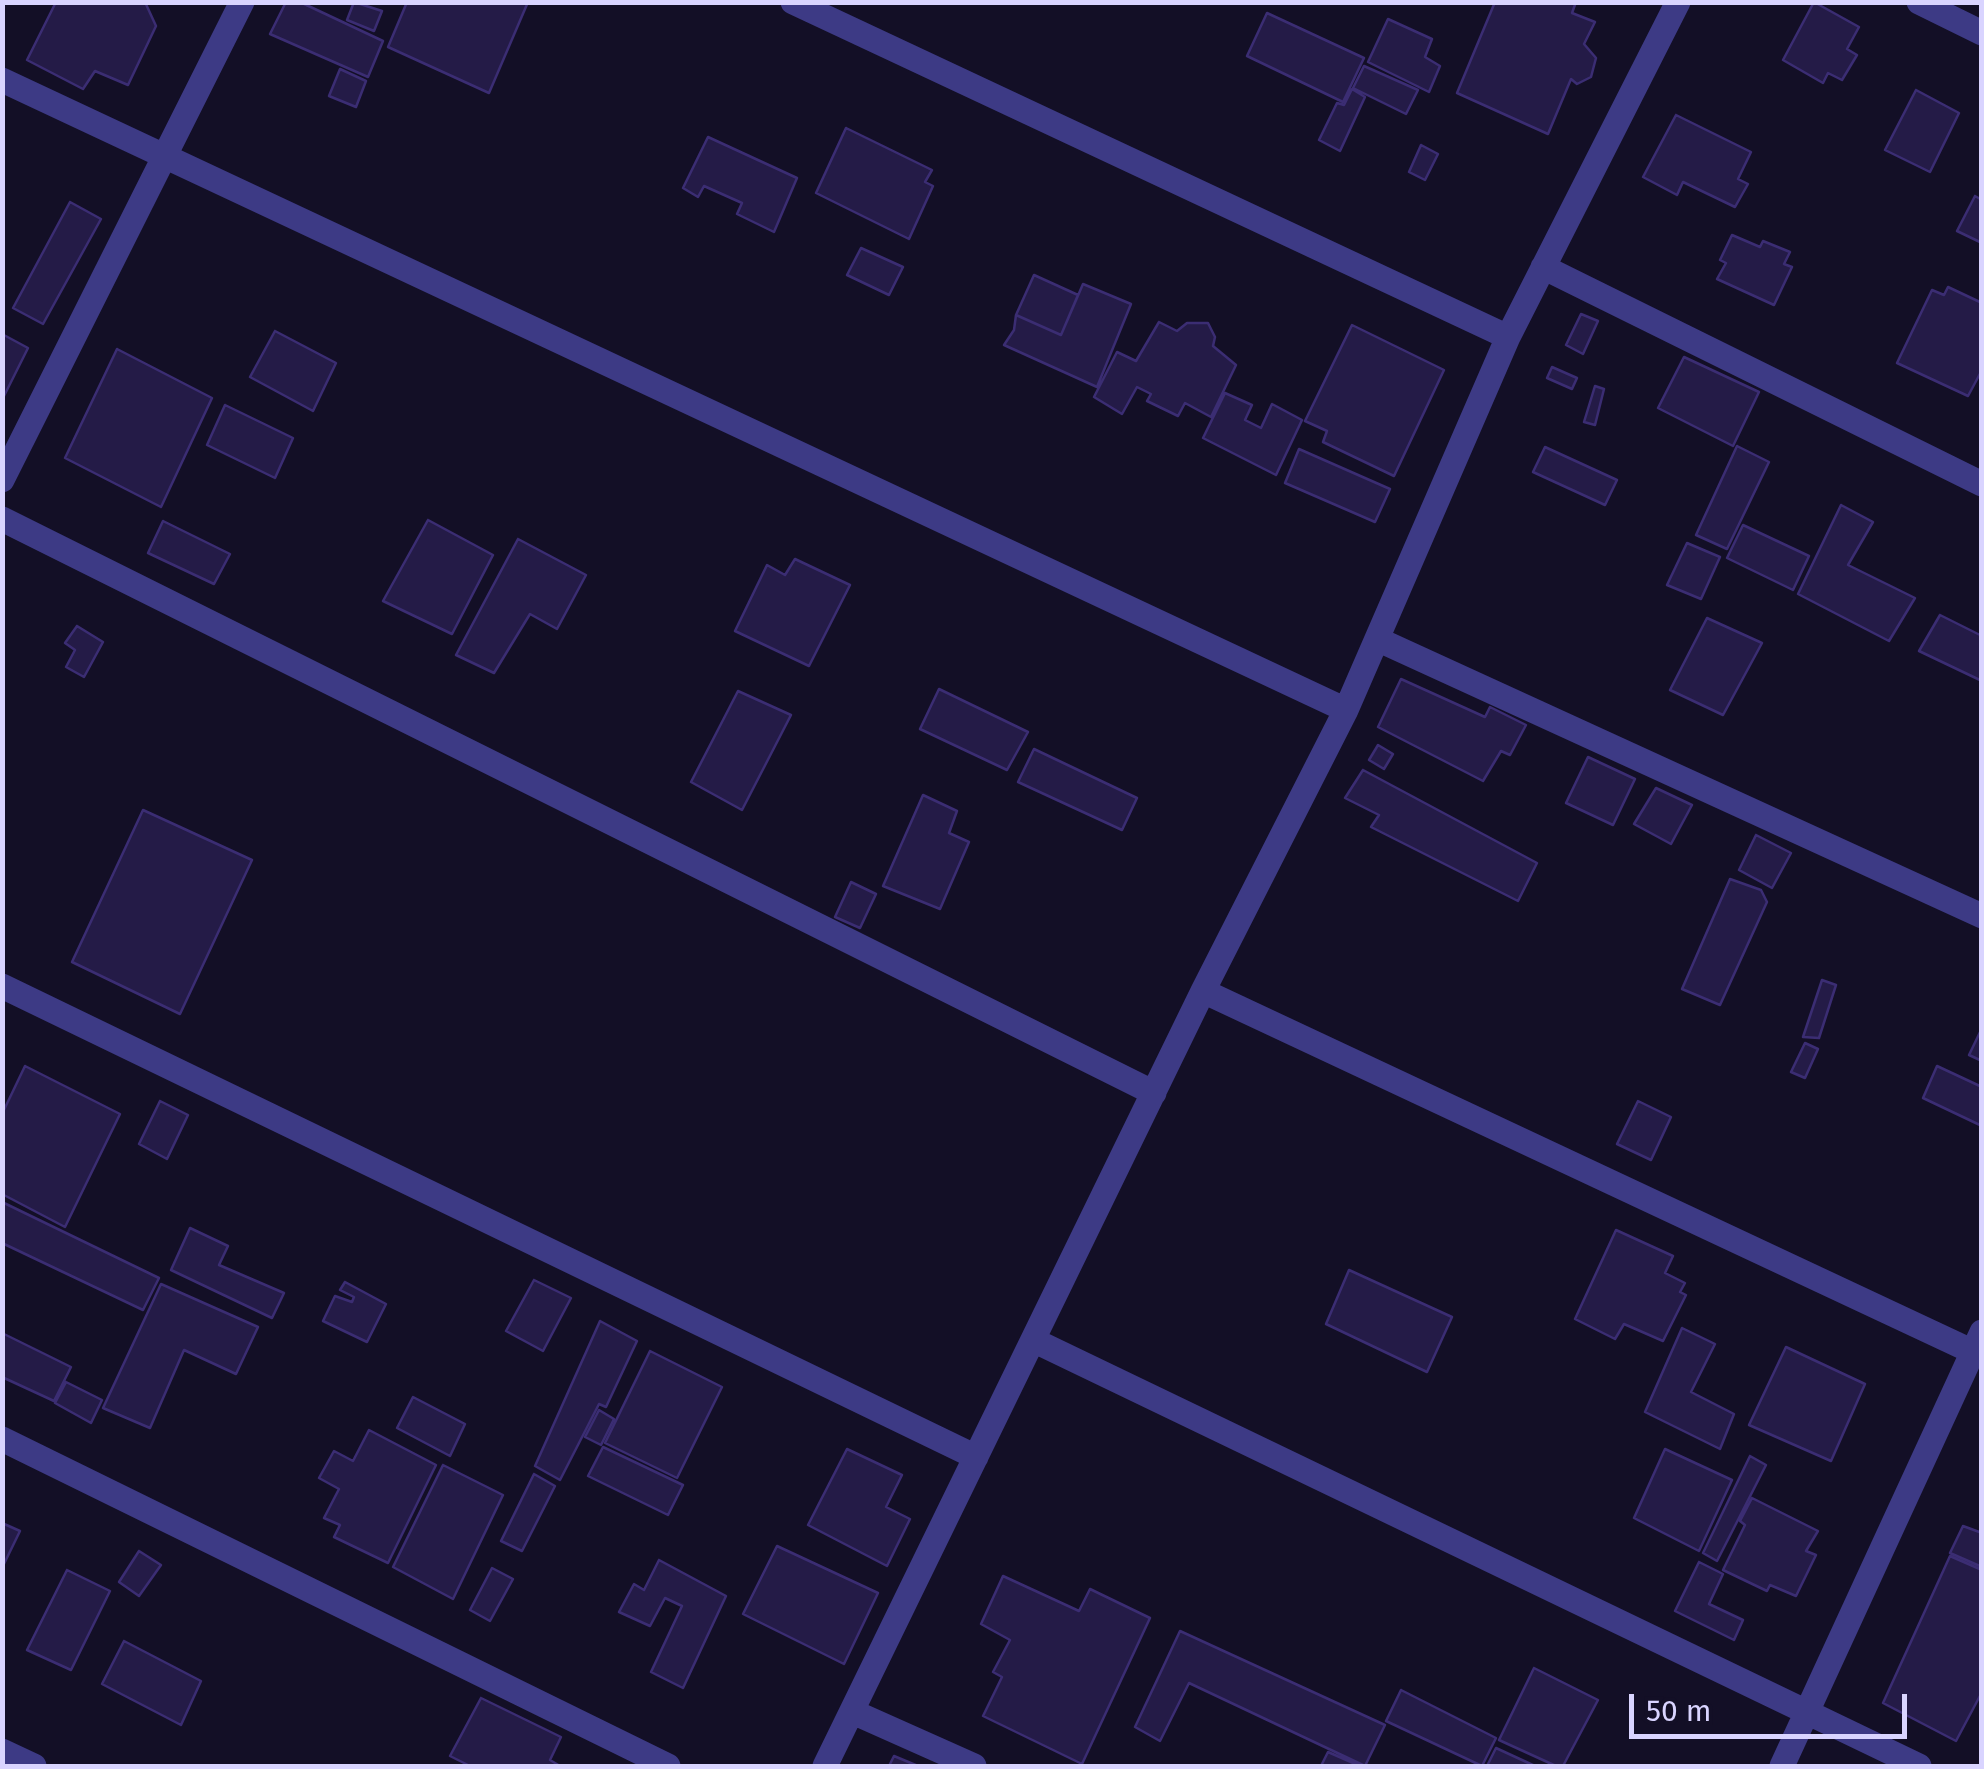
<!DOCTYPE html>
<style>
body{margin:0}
#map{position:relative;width:1984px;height:1769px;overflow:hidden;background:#130f26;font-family:"Fira Sans",sans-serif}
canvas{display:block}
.frame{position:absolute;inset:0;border:5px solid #d9d4ff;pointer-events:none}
.scale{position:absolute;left:1629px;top:1694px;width:278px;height:45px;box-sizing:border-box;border:5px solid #d9d4ff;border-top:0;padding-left:12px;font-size:30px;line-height:35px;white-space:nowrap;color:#d9d4ff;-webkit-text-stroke:8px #130f26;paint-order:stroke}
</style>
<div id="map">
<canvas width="1984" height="1769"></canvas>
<div class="frame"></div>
<div class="scale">50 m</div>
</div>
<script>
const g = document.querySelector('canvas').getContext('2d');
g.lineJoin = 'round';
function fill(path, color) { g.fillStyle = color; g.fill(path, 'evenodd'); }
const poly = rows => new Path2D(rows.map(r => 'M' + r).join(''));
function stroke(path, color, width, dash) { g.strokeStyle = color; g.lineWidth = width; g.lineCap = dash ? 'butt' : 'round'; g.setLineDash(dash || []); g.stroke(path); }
const building = poly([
 [56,2,145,2,156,26,128,85,95,71,83,89,27,60,56,2],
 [286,2,300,2,383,41,368,77,270,34,286,2],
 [354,2,382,11,374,31,347,20,354,2],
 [407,2,528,2,489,93,388,47,407,2],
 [1495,2,1576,2,1572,13,1595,22,1584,44,1596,58,1591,77,1577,84,1571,79,1548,134,1457,93,1495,2],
 [1814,2,1859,27,1847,49,1857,55,1842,80,1828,73,1823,83,1783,60,1814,2],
 [1267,13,1364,58,1343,102,1247,56,1267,13],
 [1388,19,1432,39,1425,57,1440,66,1429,92,1368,62,1388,19],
 [1364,66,1418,90,1406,114,1353,88,1364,66],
 [340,69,366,81,356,107,329,96,340,69],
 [1352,89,1365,97,1340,151,1319,140,1337,103,1344,105,1352,89],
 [1916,90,1959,113,1930,172,1885,150,1916,90],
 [1676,115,1751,152,1738,179,1748,184,1735,207,1683,182,1677,195,1643,177,1676,115],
 [846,128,932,170,925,182,933,186,909,239,816,193,846,128],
 [708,137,797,178,774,232,737,214,742,203,704,186,698,197,683,188,708,137],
 [1421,145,1438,154,1425,180,1409,172,1421,145],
 [1975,196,1982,200,1982,243,1957,231,1975,196],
 [70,202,101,219,43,324,13,308,70,202],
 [1732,235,1760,247,1763,241,1790,252,1784,264,1792,267,1774,305,1717,279,1726,263,1720,260,1732,235],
 [861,248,903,267,889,295,847,275,861,248],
 [1034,275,1078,295,1061,335,1016,315,1034,275],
 [1083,284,1131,304,1097,387,1004,345,1014,330,1016,315,1061,335,1083,284],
 [1948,287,1982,303,1982,370,1968,396,1897,363,1932,290,1944,295,1948,287],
 [1581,314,1598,321,1583,354,1566,345,1581,314],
 [1159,322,1177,331,1187,323,1208,323,1215,337,1213,346,1236,365,1211,417,1185,403,1178,416,1147,401,1151,394,1137,387,1122,414,1094,397,1117,352,1136,361,1159,322],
 [1352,325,1444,370,1394,476,1323,442,1327,431,1305,421,1352,325],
 [275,331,336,363,313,411,250,377,275,331],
 [2,334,28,348,2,400,2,334],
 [117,349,212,398,161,507,65,458,117,349],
 [1684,357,1759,392,1733,446,1658,408,1684,357],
 [1552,367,1577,378,1572,389,1547,378,1552,367],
 [1595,386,1604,389,1595,425,1584,422,1595,386],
 [1225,393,1252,405,1245,420,1261,428,1272,404,1302,420,1276,475,1203,438,1225,393],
 [225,405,293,438,275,478,207,445,225,405],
 [1737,446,1769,462,1727,549,1696,535,1737,446],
 [1545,447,1617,480,1605,505,1533,472,1545,447],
 [1299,449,1390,489,1375,522,1285,483,1299,449],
 [1841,505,1873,522,1848,565,1915,598,1889,641,1798,594,1841,505],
 [428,520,493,555,452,634,383,601,428,520],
 [163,521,230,554,214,584,148,553,163,521],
 [1743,525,1809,556,1793,590,1727,558,1743,525],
 [518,539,586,575,557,629,530,614,494,673,456,655,518,539],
 [1687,543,1720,557,1701,599,1667,585,1687,543],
 [795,559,850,585,809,666,735,631,767,565,785,575,795,559],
 [1940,615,1982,636,1982,681,1919,651,1940,615],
 [1707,618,1762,643,1723,715,1670,690,1707,618],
 [77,626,103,642,84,677,66,667,75,650,65,643,77,626],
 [1401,679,1485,717,1490,707,1526,725,1510,755,1501,751,1483,781,1378,727,1401,679],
 [939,689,1028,732,1007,770,920,729,939,689],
 [738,691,791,715,742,810,691,782,738,691],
 [1378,745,1393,754,1384,769,1369,760,1378,745],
 [1034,749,1137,798,1122,830,1018,782,1034,749],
 [1588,757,1635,779,1613,825,1566,803,1588,757],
 [1363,770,1537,863,1518,901,1371,827,1379,815,1345,798,1363,770],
 [1656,788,1692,805,1671,844,1634,824,1656,788],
 [923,795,957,811,949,833,969,842,940,909,883,886,923,795],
 [143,810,252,860,180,1014,72,962,143,810],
 [1756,835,1791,853,1772,888,1739,870,1756,835],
 [1730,879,1761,890,1767,902,1720,1005,1682,989,1730,879],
 [851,882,876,894,860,928,835,917,851,882],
 [1822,980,1836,985,1819,1038,1803,1037,1822,980],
 [1982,1028,1982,1061,1969,1055,1982,1028],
 [1805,1043,1818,1049,1805,1078,1791,1072,1805,1043],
 [25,1066,120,1114,65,1227,2,1194,2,1114,25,1066],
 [1937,1066,1982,1087,1982,1126,1923,1098,1937,1066],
 [160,1101,188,1115,167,1159,139,1144,160,1101],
 [1638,1101,1671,1117,1651,1160,1617,1144,1638,1101],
 [2,1202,159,1278,143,1310,2,1243,2,1202],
 [190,1228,228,1246,219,1265,284,1293,272,1318,171,1270,190,1228],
 [1616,1230,1673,1256,1665,1273,1685,1283,1680,1292,1686,1295,1663,1341,1624,1324,1615,1339,1575,1319,1616,1230],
 [1349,1270,1452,1317,1427,1372,1326,1324,1349,1270],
 [534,1280,571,1298,543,1351,506,1331,534,1280],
 [345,1282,386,1304,367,1342,323,1321,335,1296,352,1302,354,1297,340,1290,345,1282],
 [161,1284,258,1327,236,1374,184,1350,150,1428,103,1408,161,1284],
 [600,1321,637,1341,606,1407,599,1404,560,1480,535,1466,600,1321],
 [1682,1328,1715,1344,1691,1392,1734,1414,1720,1449,1645,1412,1682,1328],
 [2,1333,71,1367,54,1401,2,1377,2,1333],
 [1786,1347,1865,1384,1831,1461,1749,1425,1786,1347],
 [650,1351,722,1387,677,1478,605,1443,650,1351],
 [66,1382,102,1400,91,1423,55,1403,66,1382],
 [413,1397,465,1424,450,1456,397,1428,413,1397],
 [599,1410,614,1419,601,1445,585,1437,599,1410],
 [369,1430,436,1465,388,1563,334,1537,340,1525,324,1518,339,1489,319,1478,334,1451,353,1461,369,1430],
 [603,1447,683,1485,668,1515,588,1476,603,1447],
 [847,1449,902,1475,886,1507,910,1519,887,1566,808,1525,847,1449],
 [1665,1449,1732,1480,1699,1551,1634,1518,1665,1449],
 [1750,1456,1766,1465,1717,1561,1703,1553,1750,1456],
 [443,1465,503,1495,453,1599,393,1567,443,1465],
 [534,1474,555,1486,522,1551,501,1541,534,1474],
 [1752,1498,1818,1531,1806,1551,1816,1555,1796,1596,1770,1585,1767,1591,1723,1570,1745,1525,1740,1521,1752,1498],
 [2,1523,20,1531,2,1568,2,1523],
 [1963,1526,1982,1533,1982,1567,1950,1553,1963,1526],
 [777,1546,878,1593,844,1664,743,1614,777,1546],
 [139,1551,161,1565,139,1596,119,1582,139,1551],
 [1950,1556,1982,1570,1982,1692,1956,1741,1883,1703,1950,1556],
 [659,1560,726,1596,683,1688,651,1672,682,1606,665,1598,650,1626,619,1612,634,1584,644,1590,659,1560],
 [1699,1562,1723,1574,1709,1604,1743,1620,1734,1640,1675,1611,1699,1562],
 [492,1568,513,1579,490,1621,470,1610,492,1568],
 [67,1570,110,1591,71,1670,27,1650,67,1570],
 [1003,1576,1079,1611,1090,1589,1150,1618,1082,1764,983,1716,1002,1677,993,1672,1010,1640,981,1624,1003,1576],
 [1180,1631,1385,1725,1365,1766,1189,1683,1160,1741,1135,1727,1180,1631],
 [124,1641,201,1681,181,1725,102,1684,124,1641],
 [1534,1668,1598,1700,1563,1766,1556,1766,1499,1740,1534,1668],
 [1401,1690,1496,1738,1482,1766,1386,1721,1401,1690],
 [481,1698,561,1737,550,1760,560,1766,470,1766,450,1756,481,1698],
 [1496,1748,1535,1766,1487,1766,1496,1748],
 [1328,1752,1360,1766,1321,1766,1328,1752],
 [894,1756,918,1766,889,1766,894,1756]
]);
fill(building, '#241b47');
stroke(building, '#3b2d73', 2.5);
stroke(poly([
 [793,2,1508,337],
 [1919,2,1982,33],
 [2,80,1346,710],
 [1543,267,1982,484],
 [2,480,242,2],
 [2,519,1154,1093],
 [1379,640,1982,916],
 [2,986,976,1457],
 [1203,991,1982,1356],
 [1033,1340,1919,1766],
 [2,1439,668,1766],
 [853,1712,974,1766],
 [2,1751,34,1766],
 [825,1766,1203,991,1346,710,1508,337,1678,2],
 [1782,1766,1982,1332]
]), '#3d3a85', 25);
</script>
